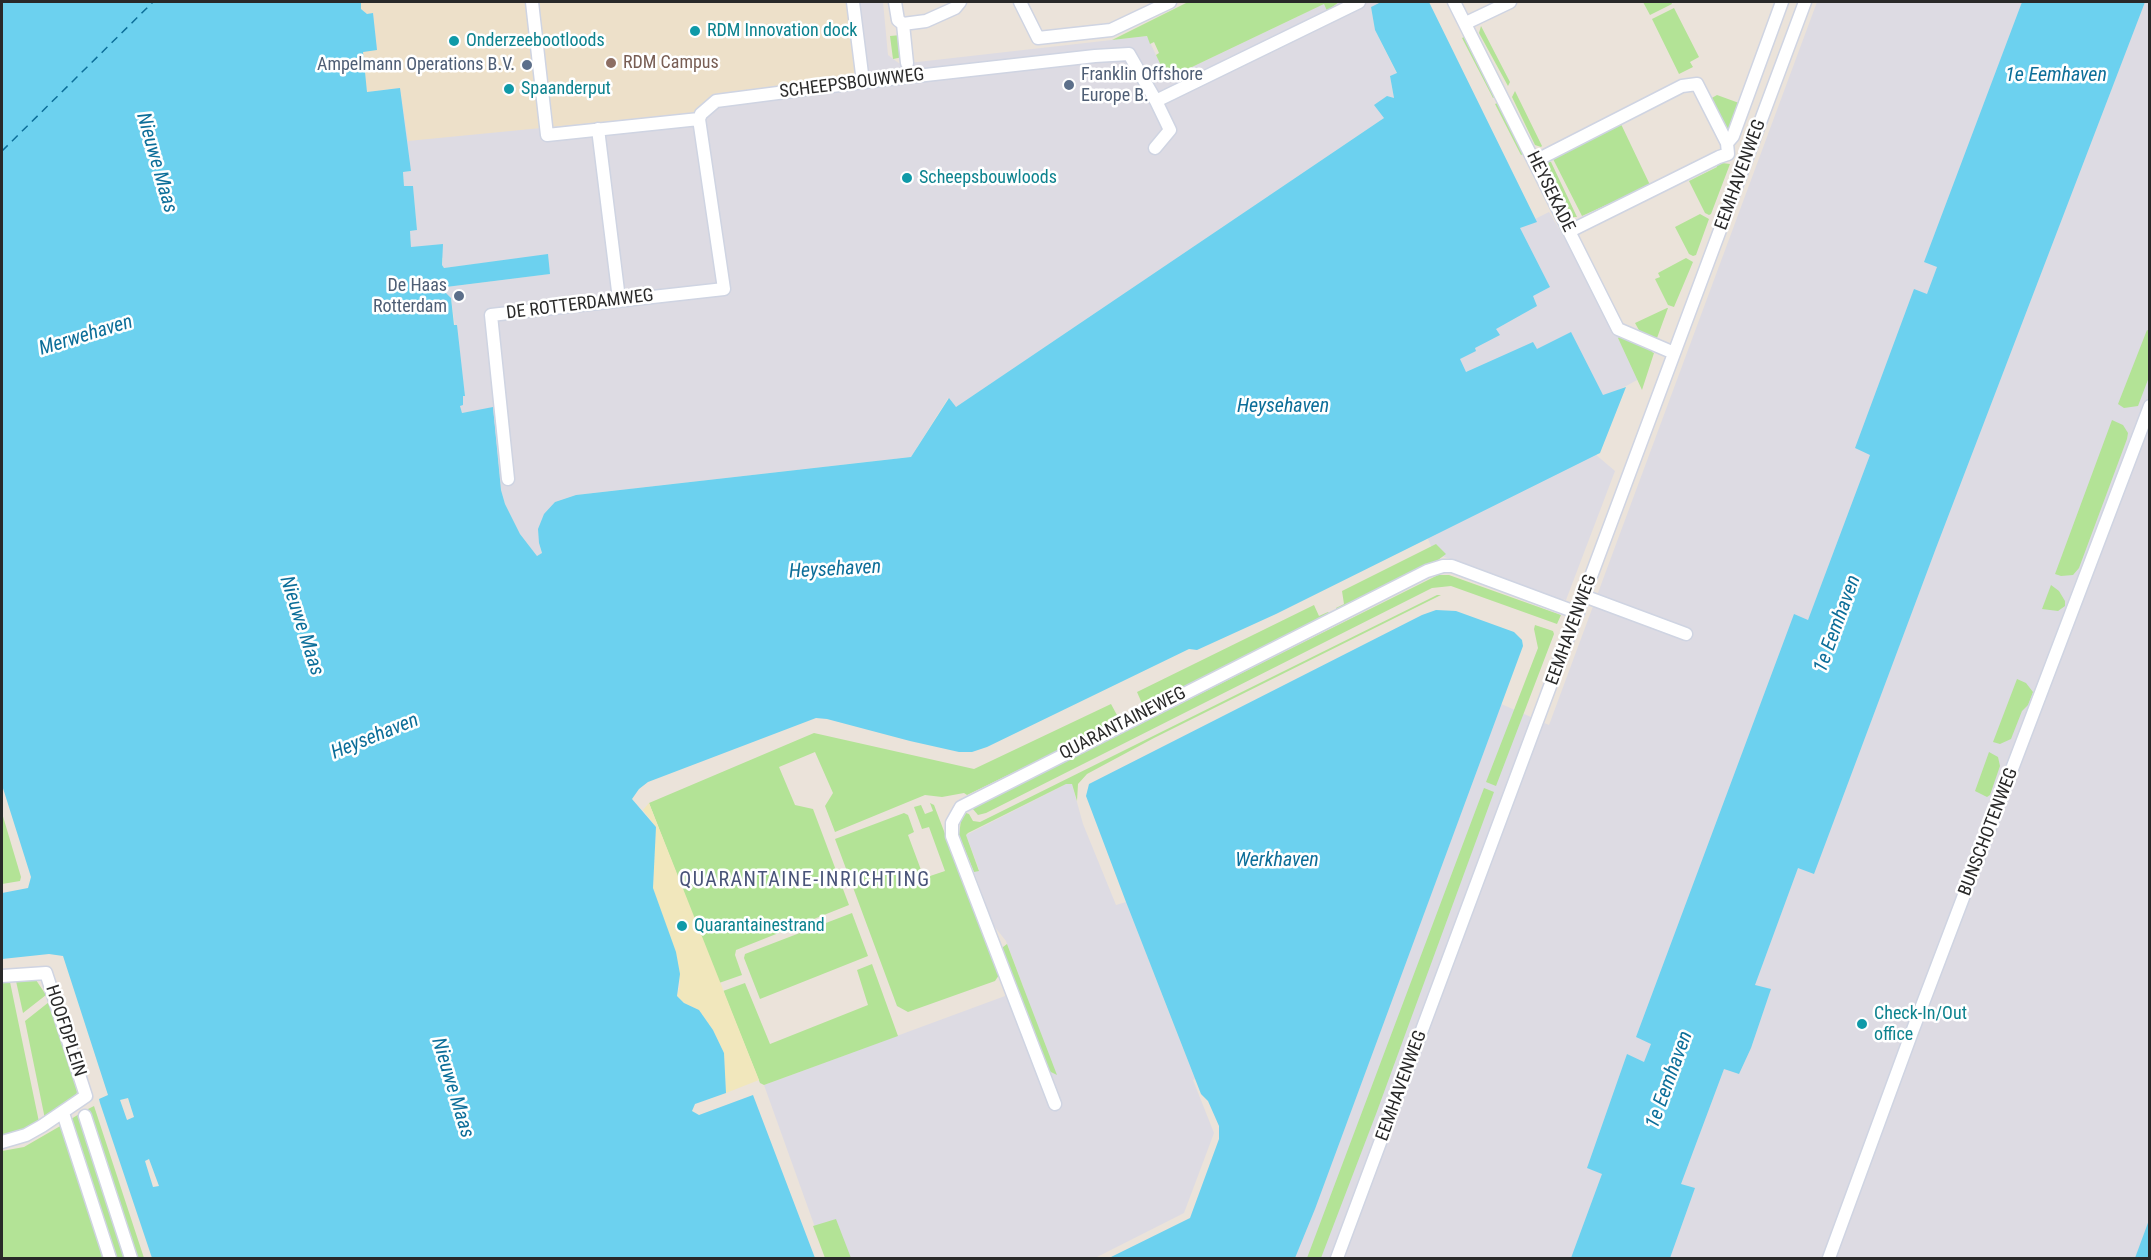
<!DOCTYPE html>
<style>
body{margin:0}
#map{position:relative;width:2151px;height:1260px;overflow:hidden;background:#ebe3da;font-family:"Roboto Condensed",sans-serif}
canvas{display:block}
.frame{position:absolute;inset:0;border:3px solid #292929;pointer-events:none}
</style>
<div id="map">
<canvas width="2151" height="1260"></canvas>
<div class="frame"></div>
</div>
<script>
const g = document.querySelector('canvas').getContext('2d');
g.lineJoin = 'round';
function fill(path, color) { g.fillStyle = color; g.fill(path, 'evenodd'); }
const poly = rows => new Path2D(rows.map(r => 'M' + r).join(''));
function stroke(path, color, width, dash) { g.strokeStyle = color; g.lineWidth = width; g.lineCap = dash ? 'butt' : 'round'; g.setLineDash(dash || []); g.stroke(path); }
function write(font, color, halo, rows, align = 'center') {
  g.font = font + ' "Roboto Condensed",sans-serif'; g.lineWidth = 5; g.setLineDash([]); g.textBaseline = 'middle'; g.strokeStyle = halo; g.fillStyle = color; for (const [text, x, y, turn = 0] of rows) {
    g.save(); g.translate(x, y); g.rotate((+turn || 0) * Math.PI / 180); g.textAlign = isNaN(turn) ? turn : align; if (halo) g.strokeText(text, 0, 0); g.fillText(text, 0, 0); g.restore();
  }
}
fill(poly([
 [361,2,883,2,888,55,900,64,1147,36,1164,72,1167,71,1171,77,1324,4,1327,11,1339,2,1381,2,1371,7,1375,30,1397,74,1390,76,1394,98,1391,98,1384,118,955,408,948,398,911,457,576,495,555,502,539,543,542,554,537,556,520,534,505,504,501,490,493,408,462,413,460,406,463,396,465,396,451,298,444,291,446,287,549,274,548,255,444,268,442,265,443,258,411,248,410,231,417,230,413,186,404,186,403,172,411,171,377,50],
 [1817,2,2149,2,2149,1258,1256,1258,1483,696,1549,725],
 [1549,212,1588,277,1639,379,1600,400,1469,392,1443,335,1517,228],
 [1588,448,1615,471,1566,600,1553,598,1434,553,1425,532],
 [1066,784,1072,784,1083,824,1116,905,1126,902,1195,1079,1193,1080,1214,1133,1184,1213,1095,1258,826,1258,764,1085,1024,989,1006,941,994,926,974,872,979,870,966,835]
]), '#dddbe3');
fill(poly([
 [361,2,851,2,860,76,721,93,695,113,408,141,400,88,367,92,362,51,377,49,373,13,367,14,361,9]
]), '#ede0c9');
fill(poly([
 [1188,2,1339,2,1327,11,1324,4,1171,77,1167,71,1164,72,1156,55,1159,53,1154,42,1150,44,1147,36,1112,40],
 [1643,2,1671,2,1672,4,1650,15],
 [1674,8,1699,57,1690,62,1693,67,1679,74,1652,19],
 [1481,26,1510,82,1508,86,1479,33],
 [901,35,903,57,893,59,890,36],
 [1466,36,1497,96,1493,98,1462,38],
 [1515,91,1542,146,1541,147,1535,145,1512,97],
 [1717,95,1739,103,1727,134,1710,99],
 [1500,102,1526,153,1521,155,1495,104],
 [1620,122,1650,185,1582,216,1552,157],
 [1549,162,1551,162,1577,217,1572,217,1547,167],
 [1722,163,1730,164,1711,214,1709,215,1705,213,1689,181,1717,167,1717,165],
 [1700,214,1709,219,1696,255,1693,256,1689,254,1675,227],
 [1686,258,1693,262,1674,307,1668,305,1655,279,1660,277,1658,273],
 [1667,308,1668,308,1657,338,1640,332,1635,323],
 [2147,330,2150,331,2149,377,2138,406,2124,408,2118,404],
 [1620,336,1653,349,1652,352,1654,353,1642,390,1618,338],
 [2112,420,2123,425,2128,433,2127,439,2079,568,2073,575,2061,576,2055,574],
 [1436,544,1446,554,1434,563,1337,612,1336,608,1344,604,1342,591],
 [1438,575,1449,575,1561,615,1557,624,1451,586,1432,588,986,813,978,815,972,808],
 [2051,585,2059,591,2065,601,2065,606,2058,611,2042,609],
 [1437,595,1441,595,1154,738,1087,774,1078,784,1077,801,1072,784,1066,784,968,833,966,835,979,871,974,872,959,835,961,820,966,813,969,814,973,821,980,822],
 [1314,605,1319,616,1328,612,1330,614,1144,708,1137,692],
 [1535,625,1553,631,1554,634,1496,786,1486,782,1538,648,1534,629],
 [2017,679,2026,683,2033,692,2028,705,2022,711,2011,739,2000,744,1993,742],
 [1111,704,1118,717,1125,714,1127,717,967,795,964,793,942,797,925,795,835,832,825,806,833,793,815,752,779,767,795,805,813,809,849,905,736,950,735,955,742,975,719,983,649,803,814,733,974,769],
 [1989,752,1998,757,2000,766,1990,795,1987,797,1975,791],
 [1484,788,1494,792,1376,1114,1321,1258,1307,1258],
 [930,803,934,805,999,975,995,981,908,1012,897,1006,835,839,904,813,908,815,914,832,908,835,924,878,945,871,929,827,922,829,914,807,921,805,925,814,933,811],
 [2,813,21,877,20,881,2,884],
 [852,913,868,956,760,999,744,958,745,954],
 [1007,944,1024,989,1057,1075,1049,1071,1003,951,1003,947],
 [872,964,898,1036,764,1085,760,1083,723,991,745,983,770,1044,868,1005,857,970],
 [36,980,46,995,23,1013,16,981],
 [2,982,10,982,39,1122,14,1134,2,1137],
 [49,1002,77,1091,76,1098,45,1119,25,1021],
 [94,1106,144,1258,134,1258,86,1110],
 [81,1113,127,1258,116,1258,71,1119],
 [62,1125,105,1258,2,1258,2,1151,24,1147],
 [836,1219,851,1258,825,1258,813,1226]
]), '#b3e396');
fill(poly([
 [649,803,759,1080,726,1093,724,1053,713,1030,699,1010,684,1003,677,996,680,985,675,952,653,888,656,827,643,810]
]), '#f1e7bc');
fill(poly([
 [2,2,361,2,361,9,367,14,373,13,377,50,363,52,367,92,400,88,411,171,403,172,404,186,413,186,417,230,410,231,411,247,443,244,442,265,444,268,548,254,550,274,446,287,444,291,451,298,454,325,457,325,465,396,463,396,463,405,460,406,462,413,493,407,501,490,505,504,520,534,537,556,542,553,539,543,538,529,544,514,555,502,576,495,911,457,949,398,956,407,1384,118,1374,105,1387,96,1394,98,1390,76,1397,73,1375,30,1371,7,1381,2,1429,2,1537,222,1520,228,1550,287,1533,296,1537,306,1496,329,1500,335,1475,348,1476,351,1460,359,1466,372,1533,342,1537,349,1571,332,1603,395,1626,387,1600,453,1276,614,1197,650,1189,649,987,747,972,752,959,752,910,741,827,719,816,718,648,782,639,789,632,799,656,827,653,888,676,952,680,974,677,996,684,1003,699,1010,713,1030,724,1053,726,1093,695,1104,692,1111,699,1115,753,1095,815,1258,152,1258,100,1103,99,1099,108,1095,63,956,49,954,2,959,2,893,28,888,31,877,2,785],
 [2022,2,2145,2,1936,548,1814,874,1798,868,1755,985,1771,989,1751,1048,1739,1074,1724,1069,1681,1184,1695,1188,1670,1258,1571,1258,1602,1174,1587,1168,1627,1054,1644,1062,1651,1044,1636,1037,1794,614,1808,620,1870,455,1855,448,1914,289,1927,294,1937,267,1924,262],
 [1436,610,1456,611,1514,632,1522,640,1523,646,1315,1209,1295,1258,1109,1258,1190,1218,1219,1139,1219,1126,1208,1101,1201,1094,1126,902,1086,796,1089,784,1422,615],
 [2149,1220,2149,1258,2135,1258]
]), '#6cd1ef');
fill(poly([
 [128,1098,134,1117,127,1120,120,1100],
 [149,1159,159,1186,153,1187,145,1161]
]), '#ebe3da');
stroke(poly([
 [2,151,153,2]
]), '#0c6e99', 1.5, [8, 6]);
const minor = poly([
 [532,2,547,135,699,119],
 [853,2,863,82],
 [895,2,898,20,903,24,907,63],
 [1020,2,1038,38,1111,30,1170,2],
 [1454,2,1618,329,1674,353],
 [1466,23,1510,2],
 [903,24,926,21,955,8,960,2],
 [598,129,619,299],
 [1727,143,1733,136,1782,2],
 [1155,148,1170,130,1156,101],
 [1535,161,1682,86,1697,84,1727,143,1728,154],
 [1570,231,1719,157,1728,154],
 [508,479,491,315,724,289,699,119,701,114,716,101,863,82,1095,56,1129,54,1156,101,1359,2],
 [1584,596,1686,634],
 [2,976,46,973,86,1096,42,1126,26,1135,2,1142],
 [1055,1104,952,836,952,823,961,807,1427,571,1443,566,1452,566,1578,613],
 [63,1113,110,1258],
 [85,1116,131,1258],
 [1337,1258,1805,2],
 [1829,1258,1912,1032,2150,406]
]);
stroke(minor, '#cfd4e2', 15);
stroke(minor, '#fff', 12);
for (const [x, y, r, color] of [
 [695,31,6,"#0f9aa8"],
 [454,41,6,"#0f9aa8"],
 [611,63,6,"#8d6e63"],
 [527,65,6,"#5c6f8a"],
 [1069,85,6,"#5c6f8a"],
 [509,89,6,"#0f9aa8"],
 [907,178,6,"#0f9aa8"],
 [459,296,6,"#5c6f8a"],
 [682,926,6,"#0f9aa8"],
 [1862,1024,6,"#0f9aa8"]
]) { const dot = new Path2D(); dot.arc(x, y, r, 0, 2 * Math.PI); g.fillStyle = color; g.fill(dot); stroke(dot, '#fff', 2); }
write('18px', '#0d838f', '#fff', [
 ["RDM Innovation dock",707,31],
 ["Onderzeebootloods",466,41],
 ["Spaanderput",521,89],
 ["Scheepsbouwloods",919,178],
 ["Quarantainestrand",694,926],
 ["Check-In/Out",1874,1014],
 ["office",1874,1035]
], 'left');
write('18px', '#785e54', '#fff', [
 ["RDM Campus",623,63]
], 'left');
write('18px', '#4e5e75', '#fff', [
 ["Ampelmann Operations B.V.",515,65],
 ["Franklin Offshore",1081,75,"left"],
 ["Europe B.",1081,96,"left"],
 ["De Haas",447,286],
 ["Rotterdam",447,307]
], 'right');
write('18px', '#292929', '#fff', [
 ["SCHEEPSBOUWWEG",852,84,-7],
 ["EEMHAVENWEG",1741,175,-70],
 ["HEYSEKADE",1550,192,64],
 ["DE ROTTERDAMWEG",580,305,-7],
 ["EEMHAVENWEG",1572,630,-70],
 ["QUARANTAINEWEG",1123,724,-27],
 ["BUNSCHOTENWEG",1989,832,-69],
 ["HOOFDPLEIN",65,1031,72],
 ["EEMHAVENWEG",1402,1086,-70]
]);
write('italic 20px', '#0c6e99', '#fff', [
 ["1e Eemhaven",2056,76],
 ["Nieuwe Maas",156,163,74],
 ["Merwehaven",86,336,-17],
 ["Heysehaven",1283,407],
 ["Heysehaven",835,570,-3],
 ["1e Eemhaven",1838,624,-70],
 ["Nieuwe Maas",301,626,72],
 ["Heysehaven",375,737,-22],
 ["Werkhaven",1277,861],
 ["1e Eemhaven",1670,1080,-70],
 ["Nieuwe Maas",452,1088,73]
]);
g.letterSpacing = '1.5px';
write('20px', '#495479', '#fff', [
 ["QUARANTAINE-INRICHTING",805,881]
]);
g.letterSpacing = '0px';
</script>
